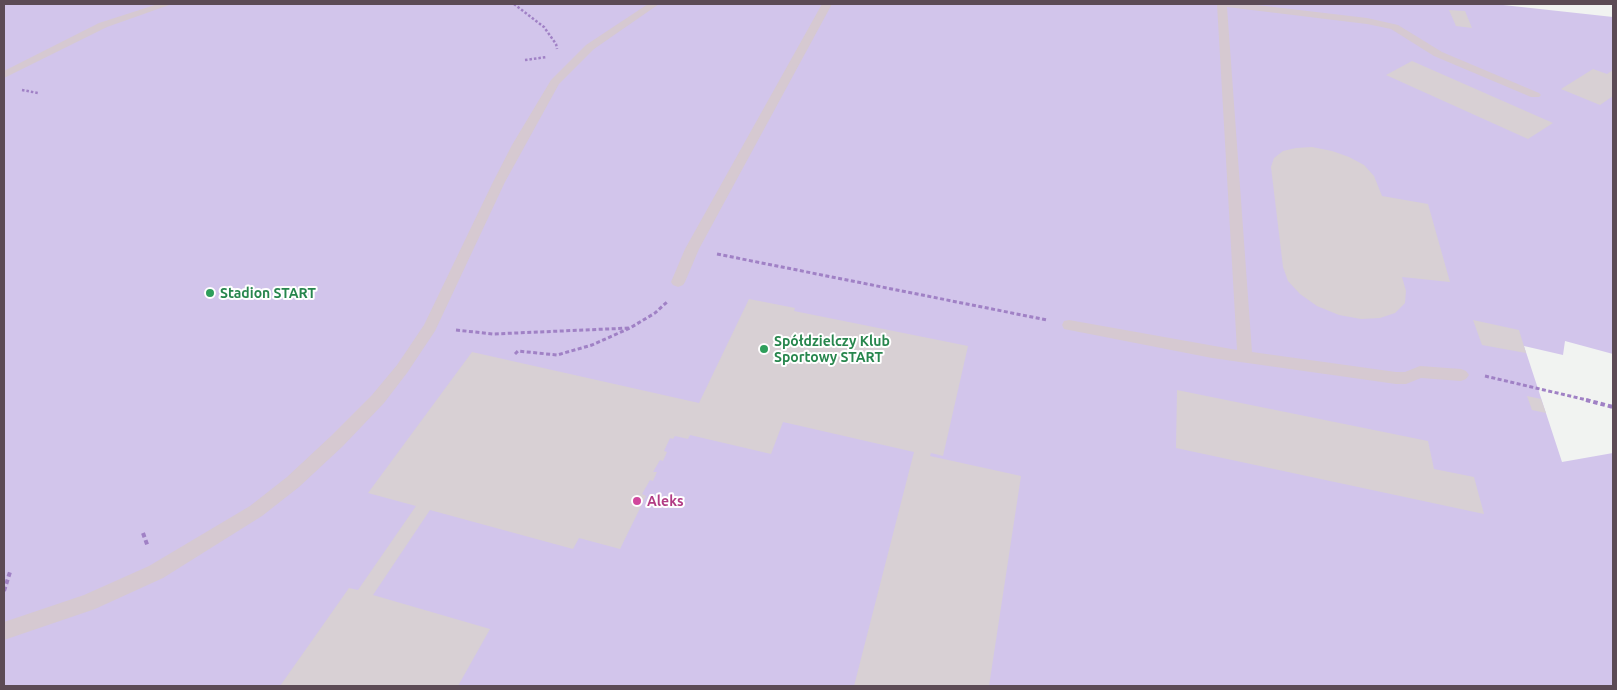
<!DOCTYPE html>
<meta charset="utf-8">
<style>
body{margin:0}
#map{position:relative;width:1617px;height:690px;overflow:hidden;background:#f1f3f1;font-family:Ubuntu,sans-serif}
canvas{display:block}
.frame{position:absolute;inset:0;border:5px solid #5c4b55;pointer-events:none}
</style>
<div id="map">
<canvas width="1617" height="690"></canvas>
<div class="frame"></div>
</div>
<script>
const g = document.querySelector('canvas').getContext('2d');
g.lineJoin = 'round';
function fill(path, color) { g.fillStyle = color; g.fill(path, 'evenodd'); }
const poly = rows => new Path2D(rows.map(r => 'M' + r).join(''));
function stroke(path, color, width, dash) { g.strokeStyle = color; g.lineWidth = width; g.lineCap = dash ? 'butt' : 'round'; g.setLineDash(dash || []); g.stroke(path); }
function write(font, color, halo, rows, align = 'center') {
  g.font = font + ' Ubuntu,sans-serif'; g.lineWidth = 4; g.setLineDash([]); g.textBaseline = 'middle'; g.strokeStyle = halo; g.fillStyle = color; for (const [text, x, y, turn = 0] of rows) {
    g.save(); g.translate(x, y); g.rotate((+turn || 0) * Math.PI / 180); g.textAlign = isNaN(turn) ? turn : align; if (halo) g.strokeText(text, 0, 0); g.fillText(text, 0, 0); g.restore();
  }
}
fill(poly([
 [4,4,1494,4,1613,17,1613,354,1565,341,1563,355,1524,346,1562,462,1613,453,1613,686,4,686]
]), '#d2c5eb');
fill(poly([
 [1449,10,1465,11,1472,28,1456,26],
 [1412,61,1553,123,1528,139,1386,75],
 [1593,69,1607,74,1613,70,1613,96,1600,105,1561,89],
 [1312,147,1332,151,1349,157,1364,165,1374,176,1382,196,1428,204,1450,282,1402,277,1406,291,1405,303,1395,313,1380,318,1361,319,1339,315,1317,306,1300,294,1288,281,1283,267,1271,167,1274,158,1283,151,1296,148],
 [749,299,795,308,794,311,968,346,943,456,931,453,930,456,1021,476,989,686,854,686,914,452,783,422,771,454,690,435,688,439,675,436,673,439,670,438,664,451,667,452,663,461,660,460,653,472,657,472,653,481,650,480,642,494,646,496,620,549,579,538,573,549,430,510,373,595,490,629,458,686,280,686,349,588,358,590,416,506,368,493,472,352,699,403],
 [1473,320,1519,330,1526,353,1482,345],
 [1177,390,1428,441,1434,469,1474,477,1484,514,1176,448],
 [1527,396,1541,399,1546,413,1532,410]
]), '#d8d0d4');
stroke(poly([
 [514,4,544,27,556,44,557,49],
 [525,60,547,57],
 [22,90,38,93]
]), '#a081c5', 2.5, [2.5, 2]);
stroke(poly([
 [717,254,1047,320],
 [456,330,493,334,630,328],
 [515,354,518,351,557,355,592,345,630,328,655,313,667,302],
 [1485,376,1591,401]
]), '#a081c5', 3, [4, 2.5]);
stroke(poly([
 [1586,400,1613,407],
 [143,533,148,547],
 [4,591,10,572]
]), '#a081c5', 4, [4.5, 3]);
fill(poly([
 [158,4,172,4,107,27,4,78,4,71,99,23,158,4],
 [648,4,659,4,594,49,559,84,505,182,435,331,407,373,384,403,343,446,299,487,262,516,163,578,95,609,4,640,4,622,84,595,149,566,250,506,287,477,331,436,372,395,397,365,424,325,493,182,512,145,551,80,586,45,648,4],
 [822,4,832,4,699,249,685,282,683,285,678,287,673,285,671,282,685,249,822,4],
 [1217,4,1248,4,1367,18,1398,25,1442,52,1539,93,1541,95,1539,97,1531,97,1434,56,1391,29,1367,24,1227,7,1252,352,1396,372,1405,372,1420,366,1461,369,1466,371,1469,375,1466,379,1461,381,1421,378,1406,384,1396,384,1212,358,1064,329,1062,325,1064,321,1069,320,1237,350,1217,4]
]), '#d6c9d1');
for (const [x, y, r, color] of [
 [210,293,5,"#2e9e5b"],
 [764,349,5,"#2e9e5b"],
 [637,501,5,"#d1479c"]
]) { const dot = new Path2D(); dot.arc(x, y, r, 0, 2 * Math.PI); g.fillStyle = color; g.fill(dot); stroke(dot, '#fff', 2); }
write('bold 14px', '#27864d', '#fff', [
 ["Stadion START",220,293],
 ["Spółdzielczy Klub",774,341],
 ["Sportowy START",774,357]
], 'left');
write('bold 14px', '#b23c85', '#fff', [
 ["Aleks",647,501]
], 'left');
</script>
